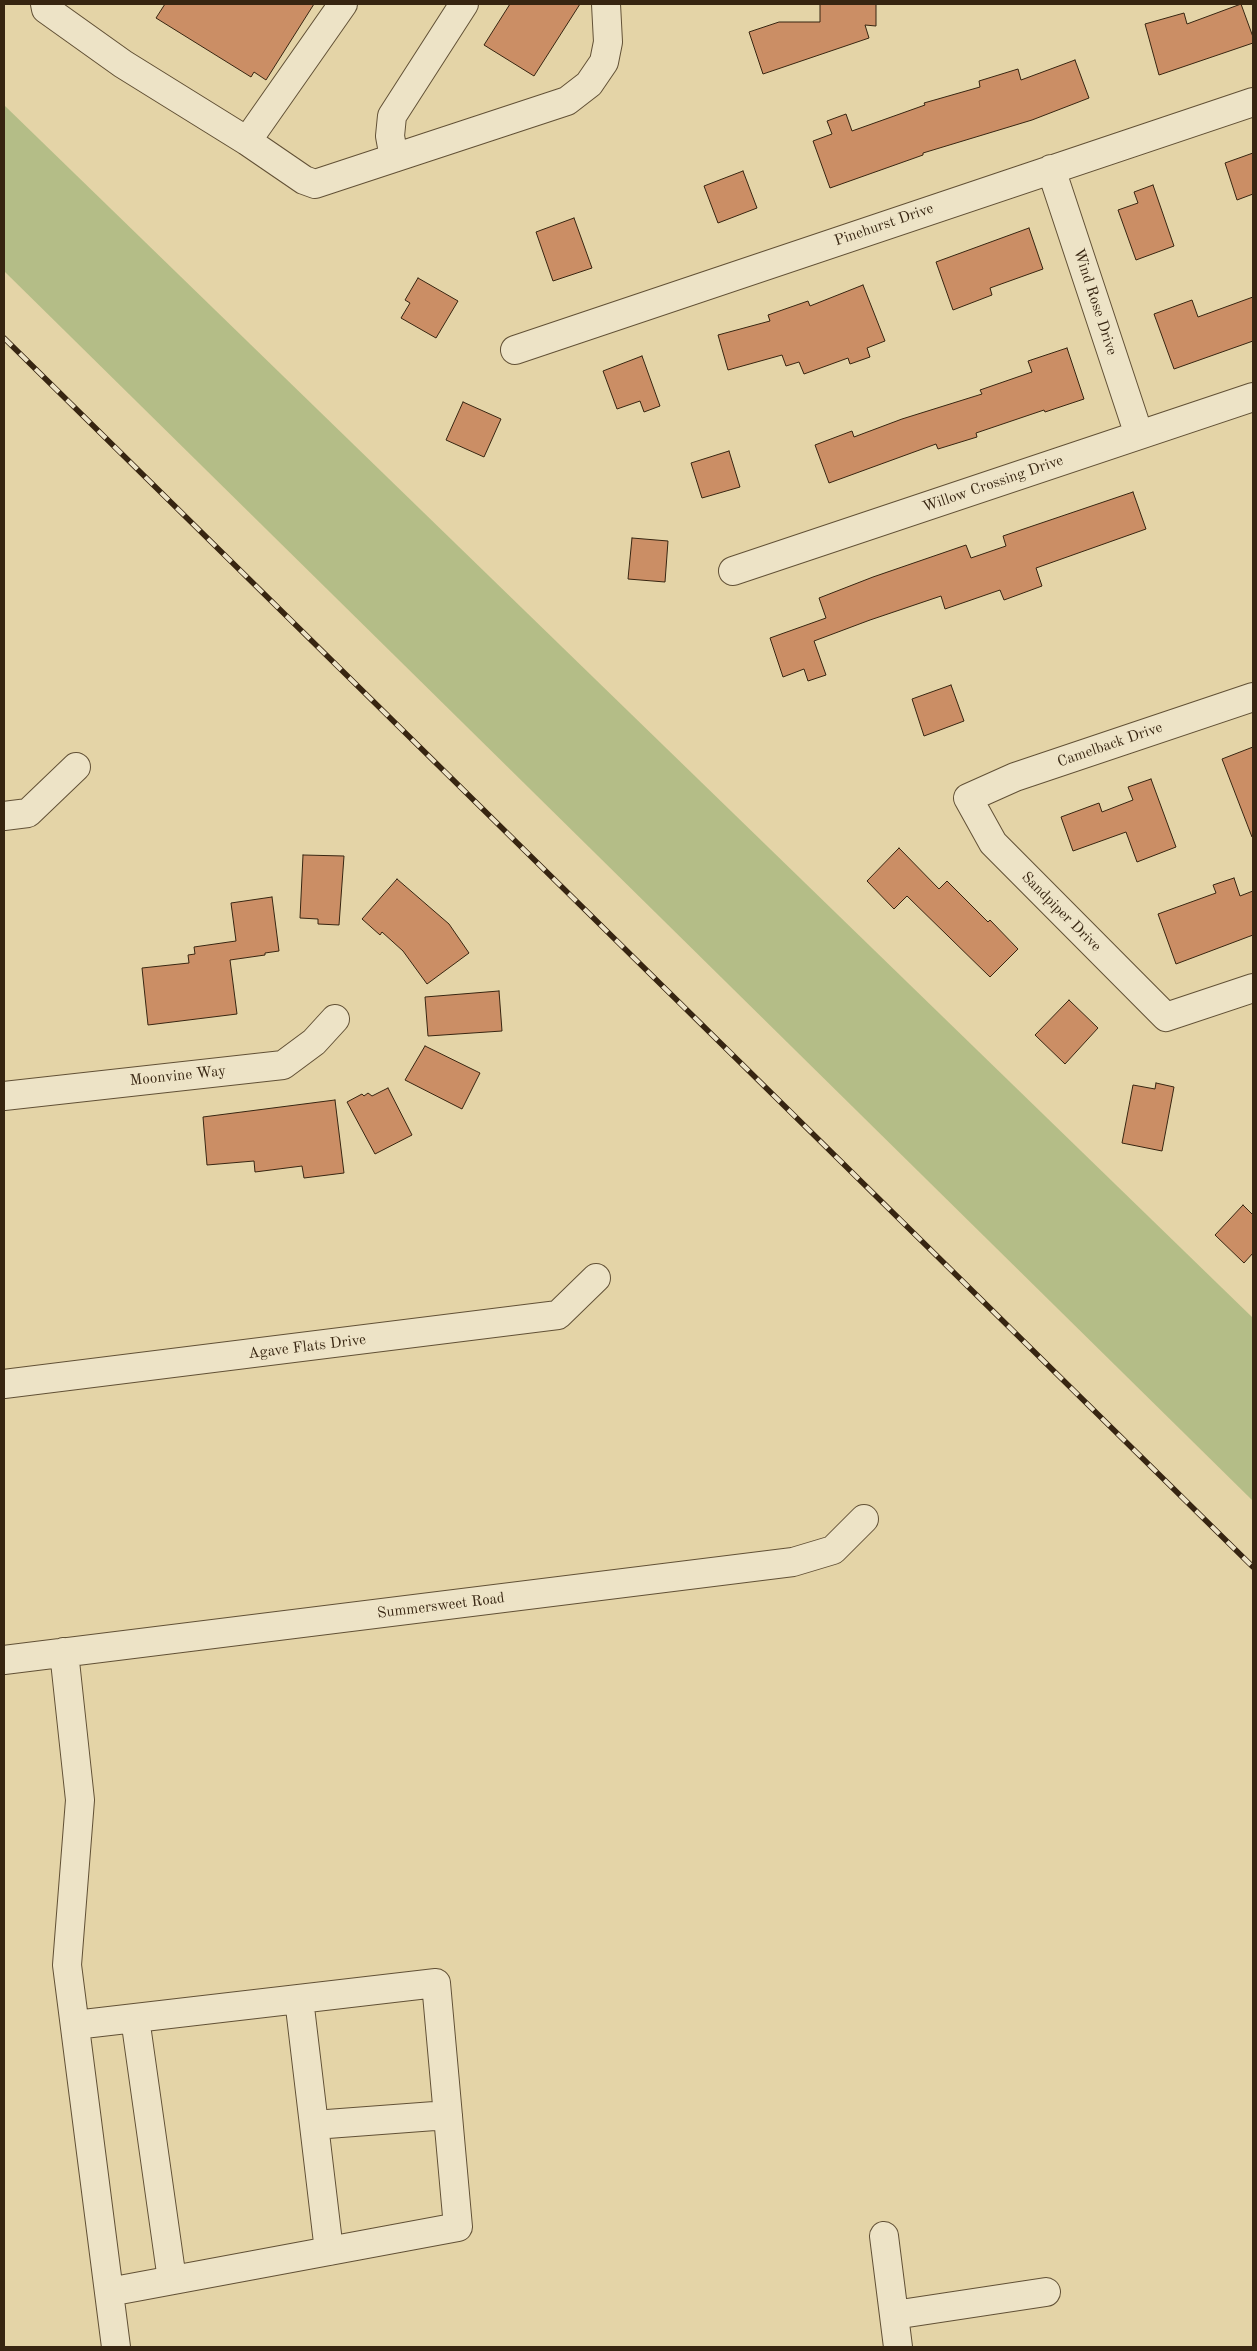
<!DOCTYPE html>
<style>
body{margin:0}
#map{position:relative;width:1257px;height:2351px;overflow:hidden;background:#e4d4a7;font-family:"Old Standard TT",serif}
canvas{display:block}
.frame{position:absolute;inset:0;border:5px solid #372511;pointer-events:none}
</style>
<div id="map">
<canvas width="1257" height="2351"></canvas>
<div class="frame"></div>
</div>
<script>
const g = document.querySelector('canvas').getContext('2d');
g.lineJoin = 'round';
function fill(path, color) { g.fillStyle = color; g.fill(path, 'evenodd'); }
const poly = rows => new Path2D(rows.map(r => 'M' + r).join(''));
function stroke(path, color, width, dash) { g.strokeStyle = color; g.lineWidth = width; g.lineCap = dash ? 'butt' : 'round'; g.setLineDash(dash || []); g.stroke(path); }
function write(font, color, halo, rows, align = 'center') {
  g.font = font + ' "Old Standard TT",serif'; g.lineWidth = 4; g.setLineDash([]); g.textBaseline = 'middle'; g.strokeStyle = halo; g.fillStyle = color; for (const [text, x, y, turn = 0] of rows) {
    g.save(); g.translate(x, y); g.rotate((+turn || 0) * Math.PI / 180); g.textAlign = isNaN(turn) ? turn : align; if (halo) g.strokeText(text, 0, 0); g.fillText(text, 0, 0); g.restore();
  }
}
fill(poly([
 [4,105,1253,1318,1253,1501,4,271]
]), '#b4bd87');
const building = poly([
 [165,4,314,4,266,80,254,72,251,77,156,18,165,4],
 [510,4,580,4,534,76,484,45,510,4],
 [820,4,876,4,876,26,865,25,869,38,763,74,749,32,779,22,820,22,820,4],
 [1241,4,1253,37,1253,43,1159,75,1145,24,1184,13,1187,24,1241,4],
 [1075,60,1089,98,1032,120,923,153,923,155,830,188,813,141,832,134,827,121,846,114,852,131,925,105,924,103,980,87,979,81,1018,69,1021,80,1075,60],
 [1253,153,1253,194,1237,200,1225,163,1253,153],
 [743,171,757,208,718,223,704,186,743,171],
 [1153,185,1174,246,1136,260,1118,210,1138,203,1134,192,1153,185],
 [574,218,592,268,553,281,536,232,574,218],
 [1029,228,1043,269,990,288,992,295,953,310,936,262,1029,228],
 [418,278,458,301,436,338,401,318,410,303,405,300,418,278],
 [863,285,885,341,867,348,870,357,850,364,848,358,804,374,799,362,786,366,782,355,728,370,718,335,770,321,768,315,808,301,810,306,863,285],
 [1253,297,1253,341,1174,369,1154,314,1192,300,1198,317,1253,297],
 [1067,348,1084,399,1045,412,1044,410,976,433,977,437,938,449,936,444,829,483,815,445,852,431,854,437,902,419,982,394,980,390,1032,372,1028,361,1067,348],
 [642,356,660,406,644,412,640,401,617,409,603,371,642,356],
 [463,402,501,419,484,457,446,440,463,402],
 [729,451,740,487,702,498,691,463,729,451],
 [1133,492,1146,529,1036,568,1042,586,1004,600,1000,590,945,609,941,596,870,620,814,641,826,675,808,681,804,669,783,677,770,638,826,618,819,598,873,577,966,545,971,558,1006,546,1003,536,1133,492],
 [632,538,668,541,665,582,628,579,632,538],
 [951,685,964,721,924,736,912,699,951,685],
 [1253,747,1253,837,1252,837,1222,759,1253,747],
 [1151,779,1176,847,1137,862,1126,832,1073,851,1061,817,1099,803,1102,812,1133,800,1128,787,1151,779],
 [899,848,939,889,947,881,988,922,990,920,1018,949,990,977,907,896,894,909,867,881,899,848],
 [303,855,344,856,339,925,318,924,318,919,300,918,303,855],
 [1234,878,1240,896,1253,891,1253,935,1176,964,1158,914,1216,893,1213,885,1234,878],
 [397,879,449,924,469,953,427,984,403,951,382,932,380,935,362,919,397,879],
 [272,897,279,951,265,953,265,955,230,960,237,1014,148,1025,142,968,189,963,188,955,195,954,194,947,236,941,231,903,272,897],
 [499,991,502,1031,428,1036,425,997,499,991],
 [1069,1000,1098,1028,1065,1064,1035,1035,1069,1000],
 [425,1046,480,1073,462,1109,405,1080,425,1046],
 [1156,1083,1174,1087,1162,1151,1122,1143,1133,1085,1155,1089,1156,1083],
 [388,1088,412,1135,375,1154,347,1102,362,1094,364,1096,368,1093,372,1096,388,1088],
 [335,1100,344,1173,304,1178,302,1166,255,1172,254,1161,207,1165,203,1117,335,1100],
 [1243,1205,1253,1215,1253,1253,1244,1263,1215,1235,1243,1205]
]);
fill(building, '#cb8e65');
stroke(building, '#372511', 1);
const minor = poly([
 [45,4,46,9,123,64,247,141,343,4],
 [247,141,304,180,315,184,567,101,589,84,604,62,608,42,606,4],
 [394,158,390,136,392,116,464,4],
 [1051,169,1139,435],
 [515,350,1253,102],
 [733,571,1253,397],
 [1253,697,1015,777,968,798,993,843,1166,1017,1253,988],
 [4,816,28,813,76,767],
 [4,1096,283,1065,314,1042,335,1019],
 [4,1384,558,1315,596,1278],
 [64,1652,80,1800,67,1965,116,2347],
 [4,1660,793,1562,833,1550,864,1519],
 [299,1999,329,2251],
 [135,2018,172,2280],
 [75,2025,436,1983,458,2227,109,2292],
 [314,2125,448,2115],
 [884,2236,898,2347],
 [894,2315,1046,2292]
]);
stroke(minor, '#625136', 30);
stroke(minor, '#ede3c6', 28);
const rail = poly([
 [4,338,1253,1567]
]);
stroke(rail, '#372511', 5.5);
stroke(rail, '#ede3c6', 4, [11]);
write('15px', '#372511', '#ede3c6', [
 ["Pinehurst Drive",884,225,-19],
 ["Wind Rose Drive",1095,302,72],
 ["Willow Crossing Drive",993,484,-19],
 ["Camelback Drive",1110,745,-19],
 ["Sandpiper Drive",1061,912,45],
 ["Moonvine Way",178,1076,-6],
 ["Agave Flats Drive",307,1347,-7],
 ["Summersweet Road",441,1606,-7]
]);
</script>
